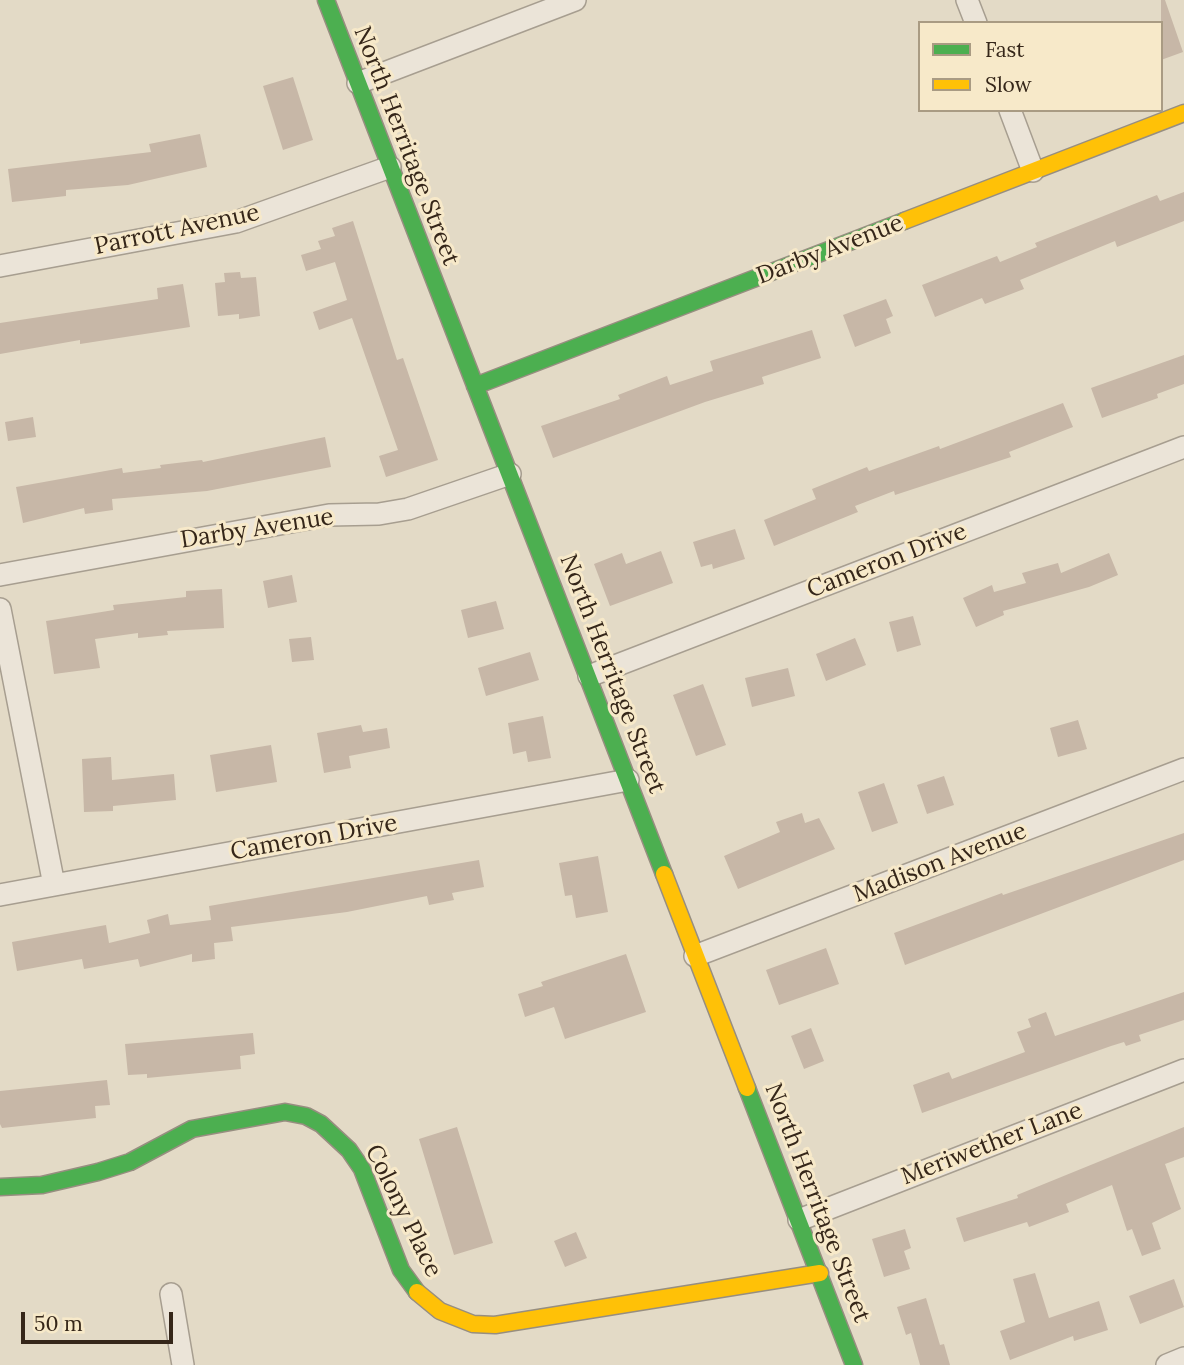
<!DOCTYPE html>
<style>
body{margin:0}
#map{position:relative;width:1184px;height:1365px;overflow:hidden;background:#e3dac6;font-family:Lora,serif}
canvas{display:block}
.legend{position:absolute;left:918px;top:21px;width:245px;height:91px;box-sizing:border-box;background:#f7e9c9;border:2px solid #a99b83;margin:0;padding:9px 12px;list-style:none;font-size:21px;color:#352619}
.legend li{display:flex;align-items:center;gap:14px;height:35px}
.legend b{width:35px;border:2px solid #a99b83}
.scale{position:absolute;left:21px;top:1312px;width:152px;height:32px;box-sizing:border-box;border:4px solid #352619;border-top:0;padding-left:9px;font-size:21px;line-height:24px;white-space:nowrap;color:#352619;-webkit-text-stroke:5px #f7e9c9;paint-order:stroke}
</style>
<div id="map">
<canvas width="1184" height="1365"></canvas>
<ul class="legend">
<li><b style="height:9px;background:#4caf50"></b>Fast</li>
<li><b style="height:9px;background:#ffc107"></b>Slow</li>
</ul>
<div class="scale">50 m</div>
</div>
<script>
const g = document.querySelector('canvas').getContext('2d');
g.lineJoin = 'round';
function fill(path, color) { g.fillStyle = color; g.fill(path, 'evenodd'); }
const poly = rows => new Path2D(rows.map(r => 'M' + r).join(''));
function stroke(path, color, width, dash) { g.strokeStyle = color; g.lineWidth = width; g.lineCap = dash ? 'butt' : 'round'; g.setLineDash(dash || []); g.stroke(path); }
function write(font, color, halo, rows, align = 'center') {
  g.font = font + ' Lora,serif'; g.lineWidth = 6; g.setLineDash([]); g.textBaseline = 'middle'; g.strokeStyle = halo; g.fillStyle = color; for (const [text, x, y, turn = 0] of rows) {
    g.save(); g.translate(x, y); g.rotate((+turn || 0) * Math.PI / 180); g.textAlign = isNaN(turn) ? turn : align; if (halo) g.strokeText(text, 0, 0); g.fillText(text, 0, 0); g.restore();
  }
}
fill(poly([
 [1161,0,1165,0,1183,52,1161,60],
 [293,77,313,140,283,150,263,86],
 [200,134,207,167,128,185,66,190,66,196,12,202,8,169,151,152,149,144],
 [1184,192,1184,221,1117,247,1115,241,1020,280,1024,289,985,304,982,298,935,317,922,285,997,256,1000,262,1037,247,1035,243,1157,195,1160,201],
 [353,221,397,360,403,358,438,460,386,477,379,456,398,450,352,318,319,330,313,312,347,300,335,262,306,271,301,255,321,249,318,241,335,236,332,228],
 [240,272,241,278,256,277,260,316,239,319,239,314,218,316,215,283,225,282,224,273],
 [183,284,190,327,80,344,80,340,0,354,0,323,158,299,157,288],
 [886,299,893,316,886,319,891,333,855,347,843,315],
 [812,330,821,358,762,377,764,384,705,402,553,458,541,426,620,399,618,395,667,376,670,385,713,371,710,361],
 [1184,355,1184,384,1157,394,1158,398,1102,418,1091,388],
 [1063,403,1073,427,1009,452,1011,457,895,495,894,491,855,506,858,512,774,546,764,520,816,499,812,489,867,467,869,471,939,446,940,449],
 [33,417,36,437,8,441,5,422],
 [325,437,331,467,207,491,112,499,113,510,85,514,84,508,23,523,16,487,122,468,123,473,161,468,160,465,202,460,203,462],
 [735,529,745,559,713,569,712,564,701,567,693,542],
 [661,551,673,583,610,606,594,564,622,553,626,564],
 [1109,553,1118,575,1089,587,1003,611,1004,615,976,627,963,598,992,585,994,592,1026,583,1022,573,1058,563,1061,573],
 [292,575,297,602,268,608,263,581],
 [222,589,224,628,167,631,168,635,138,638,138,633,95,639,100,668,54,674,46,621,114,610,113,605,186,597,186,591],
 [496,601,504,629,468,638,461,610],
 [913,616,921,645,897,652,889,622],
 [311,637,314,660,292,662,289,639],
 [855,638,866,665,826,681,816,654],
 [530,652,539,680,486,696,478,668],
 [788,668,795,696,752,707,745,678],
 [703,684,726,745,696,756,673,695],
 [543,716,551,758,528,762,526,751,513,754,508,723],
 [1078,720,1087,749,1058,757,1050,728],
 [361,725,363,732,387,728,390,748,349,756,351,768,324,773,317,733],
 [271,745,277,782,216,792,210,755],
 [111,757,112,780,174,774,176,800,113,806,113,811,84,812,82,759],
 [944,776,954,805,927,814,917,785],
 [884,783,898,823,872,832,858,792],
 [802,813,805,823,819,818,835,849,738,889,724,856,780,832,776,822],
 [1184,833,1184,860,905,965,894,933,1002,893,1003,895],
 [598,856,608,912,576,918,572,895,565,896,559,863],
 [479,860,484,887,452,893,454,900,429,905,427,896,347,912,231,927,233,941,214,943,215,959,192,962,192,954,140,967,138,959,84,969,82,959,17,971,12,942,106,925,109,943,150,933,147,920,168,914,170,925,211,920,209,906],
 [826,948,839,984,779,1005,766,970],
 [626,954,646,1012,565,1039,554,1007,525,1017,518,994,543,986,541,982],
 [1184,992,1184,1020,1139,1035,1141,1041,1126,1046,1124,1042,1111,1046,922,1113,913,1085,949,1072,952,1079,1025,1052,1017,1032,1031,1027,1028,1019,1046,1012,1055,1036],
 [811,1028,824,1061,804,1069,791,1036],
 [253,1033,255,1054,240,1056,241,1069,147,1078,147,1074,128,1075,125,1044],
 [107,1080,110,1105,95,1106,96,1118,2,1128,0,1124,0,1091],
 [457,1127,493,1243,454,1255,419,1139],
 [1184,1127,1184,1157,1165,1164,1181,1209,1152,1223,1161,1249,1142,1256,1132,1229,1127,1231,1112,1185,1066,1204,1069,1212,1029,1227,1027,1222,964,1242,956,1218,1018,1198,1017,1195],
 [905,1229,911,1248,904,1251,910,1269,884,1277,872,1239],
 [576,1232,587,1258,565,1267,554,1241],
 [1035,1273,1049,1318,1099,1301,1108,1330,1074,1341,1073,1336,1010,1360,1000,1331,1025,1322,1013,1279],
 [1174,1279,1184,1307,1140,1324,1129,1296],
 [926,1298,940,1345,944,1344,950,1365,920,1365,911,1333,906,1335,897,1307]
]), '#c7b7a7');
const street = poly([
 [967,0,976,23],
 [358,83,575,0],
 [1010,110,1033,171],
 [0,266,236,222,390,167],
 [0,575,329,515,379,514,408,509,510,474],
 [0,609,54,885],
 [589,676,1184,447],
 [0,895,628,780],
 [695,956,1184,769],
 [799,1220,1184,1070],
 [171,1294,183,1365],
 [1167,1365,1184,1358]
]);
const fast = poly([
 [326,0,664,874],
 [475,386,904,221],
 [747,1088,854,1365],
 [0,1187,42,1185,98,1172,130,1162,192,1129,285,1112,306,1116,321,1124,349,1150,362,1169,401,1270,417,1292]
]);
const slow = poly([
 [904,221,1184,113],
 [664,874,747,1088],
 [417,1292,440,1311,473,1324,495,1325,820,1273]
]);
stroke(street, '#a79e90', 24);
stroke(fast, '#978e80', 19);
stroke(slow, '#978e80', 19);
stroke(street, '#ebe4d8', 21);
stroke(fast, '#4caf50', 16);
stroke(slow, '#ffc107', 16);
write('24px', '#352619', '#f7e9c9', [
 ["North Herritage Street",406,146,69],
 ["Parrott Avenue",177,230,-12],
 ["Darby Avenue",830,250,-21],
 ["Darby Avenue",257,529,-9],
 ["Cameron Drive",887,561,-21],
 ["North Herritage Street",612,674,69],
 ["Cameron Drive",314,838,-10],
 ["Madison Avenue",940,863,-21],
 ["Meriwether Lane",992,1144,-21],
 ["North Herritage Street",817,1203,69],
 ["Colony Place",403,1211,64]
]);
</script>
